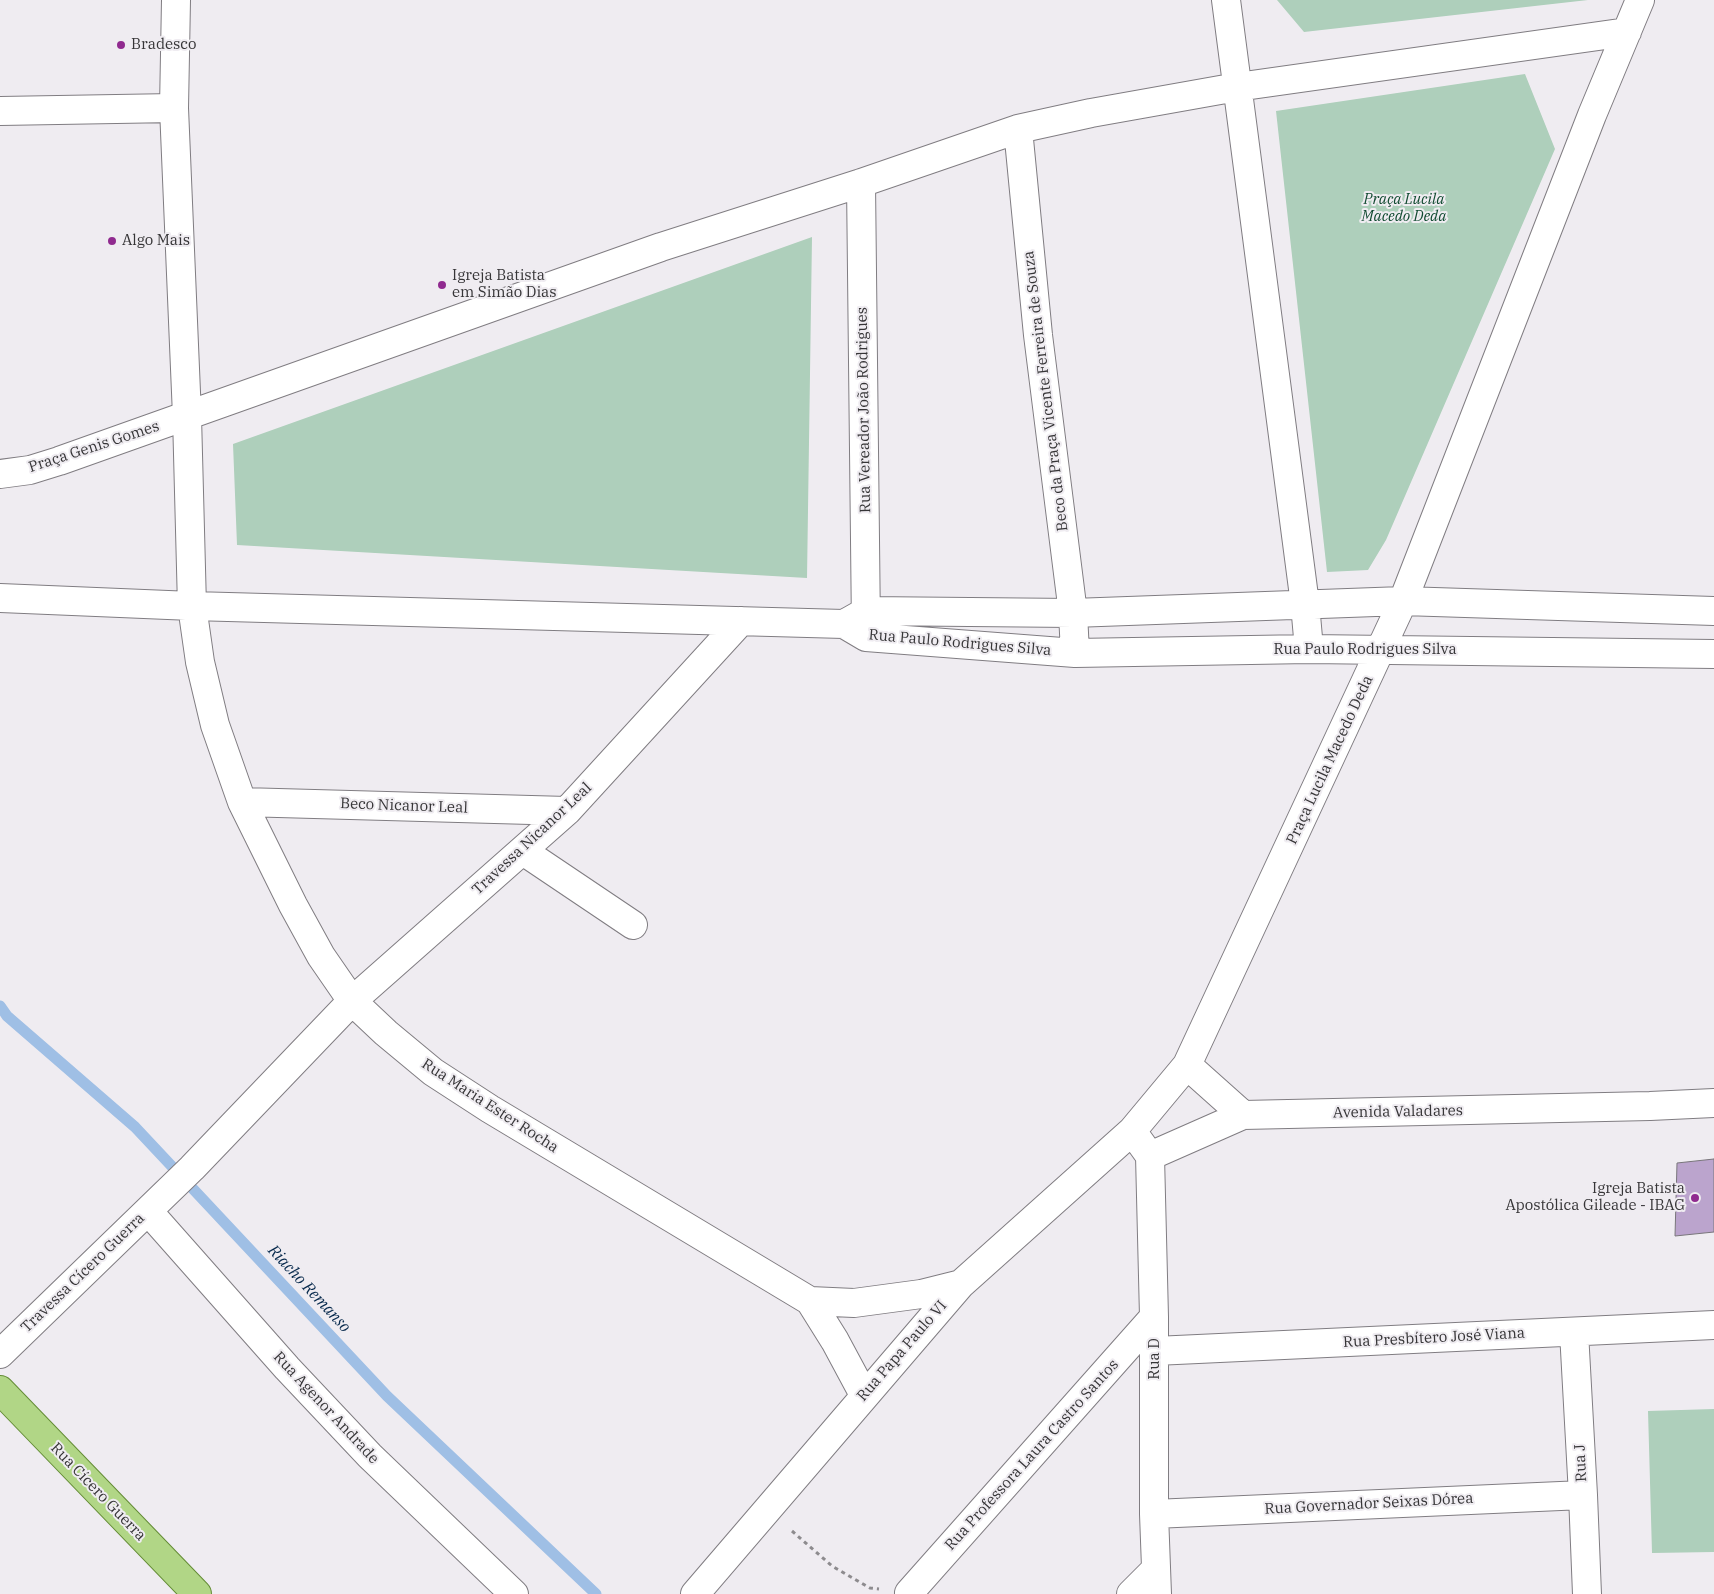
<!DOCTYPE html>
<meta charset="utf-8">
<style>
body{margin:0}
canvas{display:block;background:#efecf1}
</style>
<canvas width="1714" height="1594"></canvas>
<script>
const g = document.querySelector('canvas').getContext('2d');
g.lineJoin = 'round';
function fill(path, color) { g.fillStyle = color; g.fill(path, 'evenodd'); }
const poly = rows => new Path2D(rows.map(r => 'M' + r).join(''));
function stroke(path, color, width, dash) { g.strokeStyle = color; g.lineWidth = width; g.lineCap = dash ? 'butt' : 'round'; g.setLineDash(dash || []); g.stroke(path); }
function write(font, color, halo, rows, align = 'center') {
  g.font = font + ' "IBM Plex Serif",serif'; g.lineWidth = 4; g.setLineDash([]); g.textBaseline = 'middle'; g.strokeStyle = halo; g.fillStyle = color; for (const [text, x, y, turn = 0] of rows) {
    g.save(); g.translate(x, y); g.rotate((+turn || 0) * Math.PI / 180); g.textAlign = isNaN(turn) ? turn : align; if (halo) g.strokeText(text, 0, 0); g.fillText(text, 0, 0); g.restore();
  }
}
fill(poly([
 [1277,0,1588,0,1304,32],
 [1525,74,1555,149,1386,540,1368,570,1327,572,1276,111],
 [812,237,807,578,237,545,233,444],
 [1714,1409,1714,1552,1652,1553,1648,1411]
]), '#aecfbb');
stroke(poly([
 [0,1006,7,1016,135,1127,387,1396,596,1594]
]), '#9fbfe5', 11);
const building = poly([
 [1714,1159,1714,1232,1675,1236,1677,1163,1714,1159]
]);
fill(building, '#bba4cd');
stroke(building, '#79767b', 1);
const minor = poly([
 [176,0,174,108,187,416,192,606,200,662,215,725,242,802,293,905,321,956,352,1001,386,1033,433,1072,490,1109,810,1301,835,1341,864,1395],
 [1226,0,1305,604,1309,649],
 [0,111,174,108],
 [1018,129,1038,335,1073,613,1075,653],
 [861,183,866,629],
 [0,474,30,470,59,461,661,247,861,183,1018,129,1091,113,1237,87,1627,32],
 [0,598,192,606,844,624,866,637,1075,653,1309,649,1714,654],
 [844,624,867,611,1073,613,1403,601,1714,611],
 [242,802,567,811],
 [523,851,633,925],
 [1187,1065,1243,1115,1650,1106,1714,1103],
 [1132,1131,1150,1156,1154,1317,1154,1514,1157,1594],
 [1150,1156,1243,1115],
 [148,1211,287,1368,370,1456,514,1594],
 [810,1301,854,1303,921,1294,961,1284],
 [1574,1332,1583,1495,1587,1594],
 [1155,1351,1714,1325],
 [0,1354,192,1168,352,1001,567,811,741,621],
 [1154,1514,1583,1495],
 [695,1594,961,1284,1132,1131,1187,1065,1403,601,1592,115,1640,0],
 [912,1594,909,1593,1154,1317],
 [1131,1594,1156,1569]
]);
const major = poly([
 [0,1390,197,1594]
]);
stroke(minor, '#807d82', 30);
stroke(major, '#648c36', 30);
stroke(poly([
 [792,1531,832,1566,870,1588,879,1589]
]), '#8d8b8e', 3, [4, 4]);
stroke(minor, '#fff', 28);
stroke(major, '#b1d686', 28);
for (const [x, y, r, color] of [
 [121,45,5,"#902a8f"],
 [112,241,5,"#902a8f"],
 [442,285,5,"#902a8f"],
 [1695,1198,5,"#902a8f"]
]) { const dot = new Path2D(); dot.arc(x, y, r, 0, 2 * Math.PI); g.fillStyle = color; g.fill(dot); stroke(dot, '#efecf1', 2); }
write('15px', '#363537', '#efecf1', [
 ["Bradesco",131,45],
 ["Algo Mais",122,241],
 ["Igreja Batista",452,276],
 ["em Simão Dias",452,293],
 ["Igreja Batista",1685,1189,"right"],
 ["Apostólica Gileade - IBAG",1685,1206,"right"]
], 'left');
write('italic 15px', '#104a30', '#efecf1', [
 ["Praça Lucila",1404,200],
 ["Macedo Deda",1404,217]
]);
write('15px', '#363537', '#efecf1', [
 ["Beco da Praça Vicente Ferreira de Souza",1046,391,-97],
 ["Rua Vereador João Rodrigues",864,410,-91],
 ["Praça Genis Gomes",94,447,-18],
 ["Rua Paulo Rodrigues Silva",960,643,5],
 ["Rua Paulo Rodrigues Silva",1365,650],
 ["Praça Lucila Macedo Deda",1330,760,-65],
 ["Beco Nicanor Leal",404,806,2],
 ["Travessa Nicanor Leal",532,839,-43],
 ["Rua Maria Ester Rocha",490,1106,33],
 ["Avenida Valadares",1398,1112,-1],
 ["Travessa Cícero Guerra",83,1273,-44],
 ["Rua Presbítero José Viana",1434,1338,-3],
 ["Rua Papa Paulo VI",902,1351,-49],
 ["Rua D",1155,1359,-90],
 ["Rua Agenor Andrade",326,1408,47],
 ["Rua Professora Laura Castro Santos",1032,1455,-48],
 ["Rua J",1581,1463,-93],
 ["Rua Cícero Guerra",98,1492,46],
 ["Rua Governador Seixas Dórea",1369,1504,-3]
]);
write('italic 16px', '#082a4d', '#efecf1', [
 ["Riacho Remanso",309,1289,47]
]);
</script>
